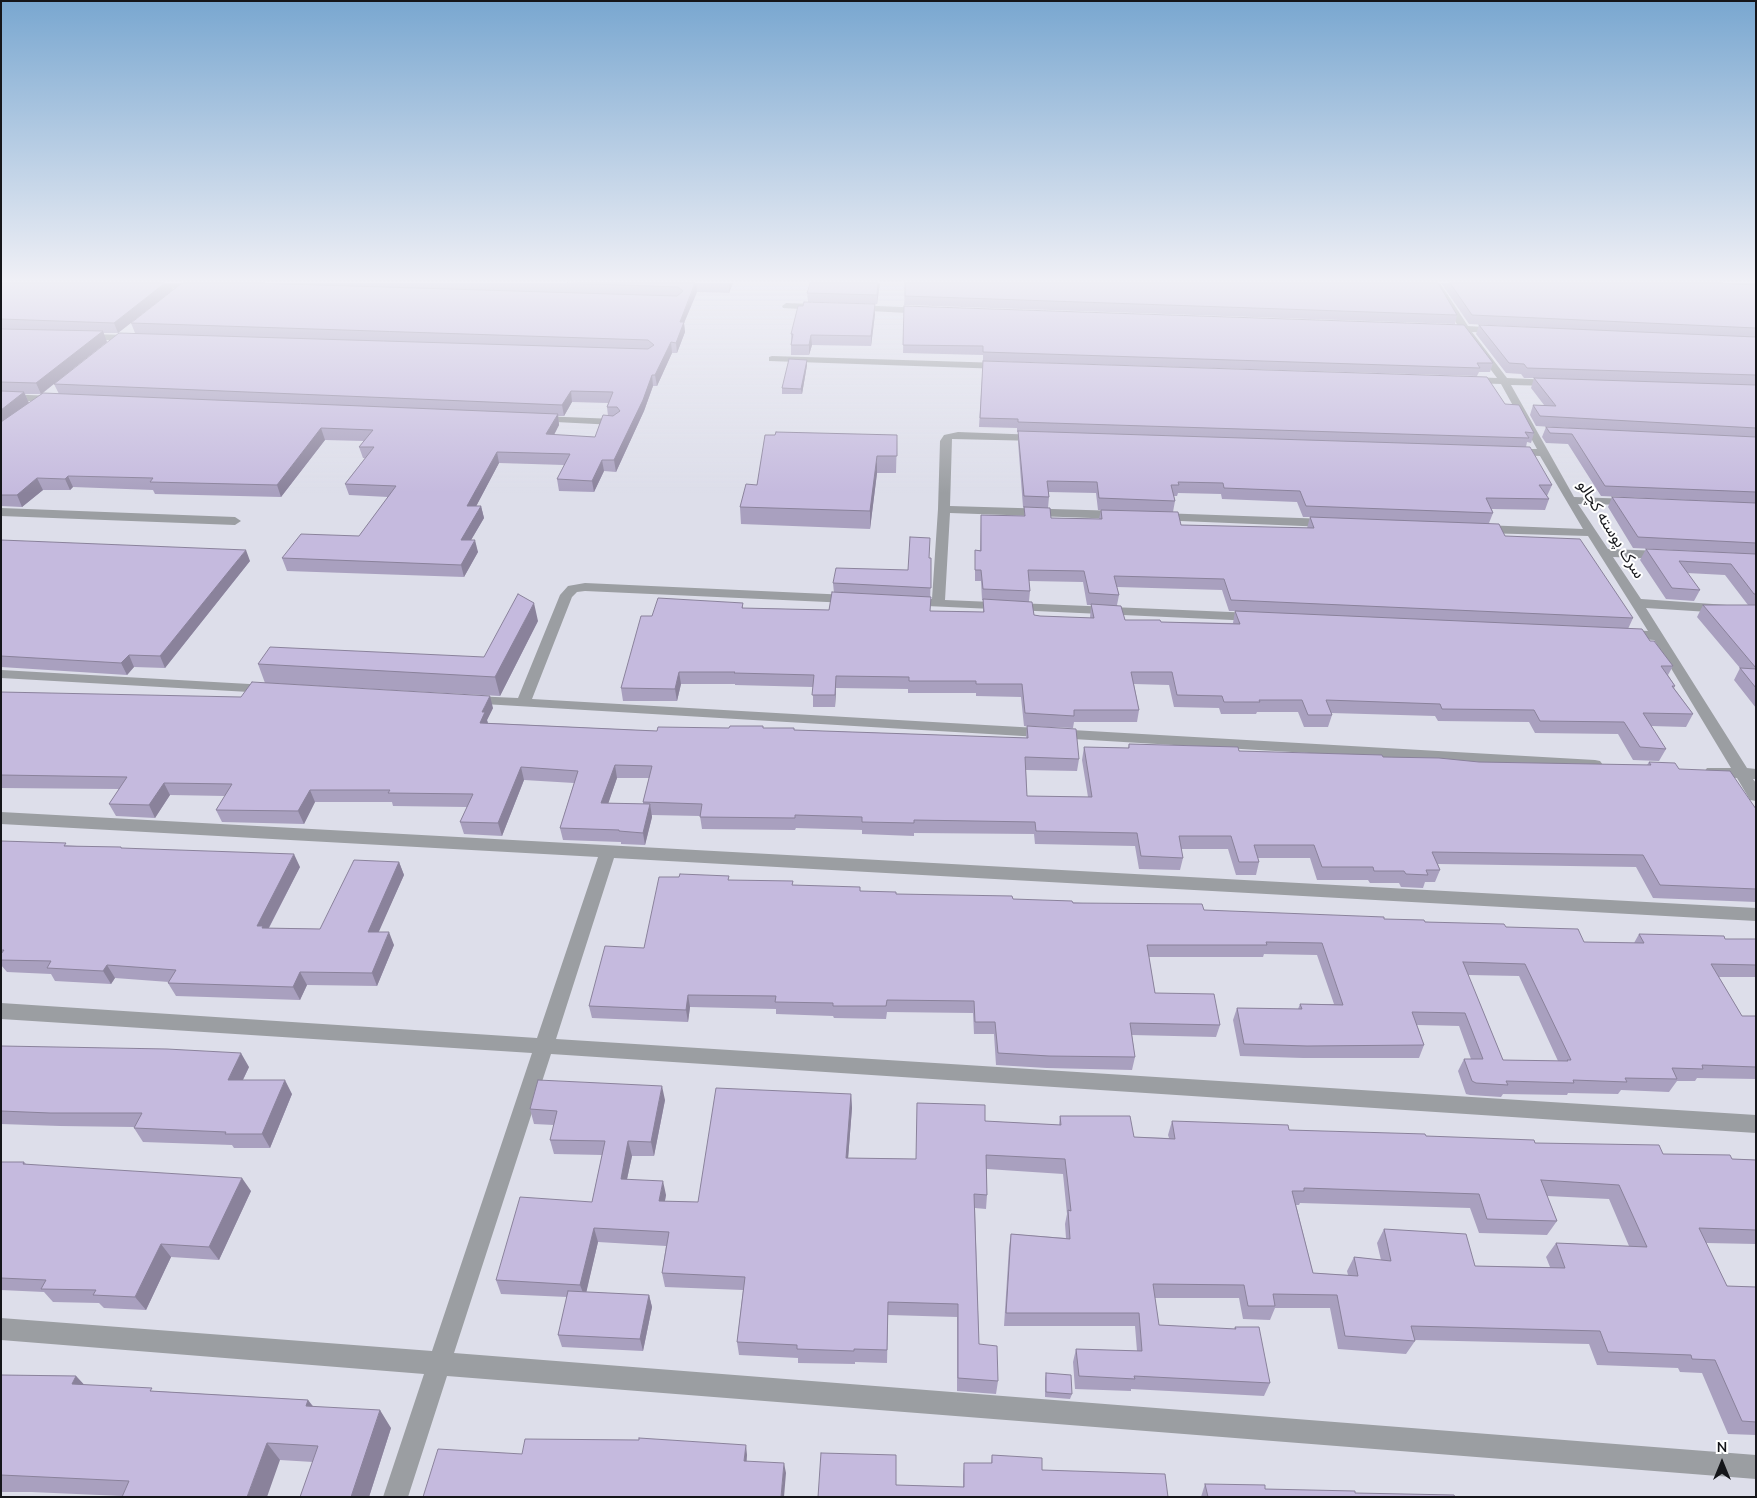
<!DOCTYPE html>
<meta charset="utf-8">
<style>
body{margin:0}
#map{position:relative;width:1757px;height:1498px;overflow:hidden;background:#dddeea;font-family:"Nunito Sans",sans-serif}
canvas{display:block}
.frame{position:absolute;inset:0;border:2px solid #15161a;pointer-events:none}
.north{position:absolute;left:1697px;top:1438px;width:50px;height:50px;-webkit-text-stroke:4px #fff;paint-order:stroke;rotate:0deg;font-size:14px;font-weight:700;line-height:20px;text-align:center;color:#15161a}
.north::after{content:'';display:block;margin:auto;width:18px;height:22px;background:#15161a;clip-path:polygon(50% 0,100% 100%,50% 72%,0 100%)}
</style>
<div id="map">
<canvas width="1757" height="1498"></canvas>
<div class="frame"></div>
<div class="north">N</div>
</div>
<script>
const g = document.querySelector('canvas').getContext('2d');
g.lineJoin = 'round';
const poly = rows => new Path2D(rows.map(r => 'M' + r).join(''));
function fill(path, color) { g.fillStyle = color; g.fill(path, 'evenodd'); }
function stroke(path, color, width, dash) { g.strokeStyle = color; g.lineWidth = width; g.lineCap = dash ? 'butt' : 'round'; g.setLineDash(dash || []); g.stroke(path); }
function write(font, color, halo, rows, align = 'center') {
  g.font = font + ' "Nunito Sans","Noto Sans Arabic",sans-serif'; g.lineWidth = 4; g.setLineDash([]); g.textBaseline = 'middle'; g.strokeStyle = halo; g.fillStyle = color; for (const [text, x, y, turn = 0] of rows) {
    g.save(); g.translate(x, y); g.rotate((+turn || 0) * Math.PI / 180); g.textAlign = isNaN(turn) ? turn : align; if (halo) g.strokeText(text, 0, 0); g.fillText(text, 0, 0); g.restore();
  }
}
fill(poly([
 [149,283,199,283,203,286,199,289,152,288,148,285,149,283],
 [1432,283,1440,283,1468,326,1500,328,1500,332,1497,333,1472,332,1507,378,1552,380,1557,383,1552,386,1511,385,1574,497,1631,499,1637,502,1631,505,1578,504,1608,549,1662,551,1668,555,1662,559,1613,557,1641,599,1756,607,1756,615,1646,608,1747,768,1756,769,1756,779,1753,779,1756,783,1756,801,1750,800,1737,778,1707,776,1704,772,1707,768,1731,768,1654,640,1627,638,1620,634,1627,630,1648,631,1588,536,1483,533,1477,529,1483,525,1583,529,1540,456,1514,455,1509,452,1514,449,1537,449,1501,384,1470,383,1465,380,1470,377,1497,378,1462,331,1447,331,1442,328,1447,325,1458,326,1432,283],
 [786,303,817,304,822,307,817,310,783,308,782,306,786,303],
 [855,305,925,308,930,311,925,314,852,310,850,308,855,305],
 [85,334,132,335,137,338,132,341,82,339,80,337,85,334],
 [772,356,1002,363,1007,366,1002,369,769,361,769,357,772,356],
 [1,394,55,396,60,399,55,402,1,400,1,394],
 [540,416,615,419,620,422,615,425,536,421,535,419,536,417,540,416],
 [958,432,1039,435,1044,438,1039,441,952,439,950,506,1120,511,1126,515,1120,519,950,513,945,600,1254,613,1261,617,1254,621,905,605,903,602,905,599,910,598,932,599,938,509,940,441,944,435,958,432],
 [1,508,235,517,241,521,235,525,1,516,1,508],
 [1160,513,1327,519,1333,523,1327,527,1156,520,1154,517,1156,514,1160,513],
 [585,583,849,595,855,599,849,603,585,591,577,592,572,597,532,699,1595,760,1600,761,1603,765,1600,769,1595,770,467,703,465,700,467,697,472,696,518,698,560,595,568,586,585,583],
 [1,670,267,685,272,686,274,689,272,692,267,693,1,678,1,670],
 [1,812,1756,908,1756,921,614,858,556,1039,1756,1115,1756,1133,551,1054,454,1353,1756,1455,1756,1479,447,1376,408,1497,383,1497,424,1374,1,1340,1,1318,432,1351,532,1053,1,1019,1,1003,537,1038,598,857,1,824,1,812]
]), '#9b9ea2');
fill(poly([
 [1,283,173,290,118,333,103,333,107,342,71,370,135,333,131,323,256,283,733,283,729,293,697,292,684,323,685,332,677,353,672,353,657,386,653,386,644,411,616,472,604,471,594,492,559,491,557,479,564,465,499,463,476,506,481,506,484,518,471,540,478,552,464,577,287,571,282,558,359,536,388,497,349,495,345,484,365,458,363,458,359,447,364,441,325,440,281,497,155,494,153,490,73,487,70,490,43,490,22,507,1,506],
 [54,384,59,394,43,393],
 [25,394,41,394,29,403],
 [572,402,608,403,607,407,608,416,595,437,554,435,559,425,558,416,564,416],
 [880,283,877,304,808,302,807,293],
 [905,283,1457,315,1455,324,904,305],
 [1441,283,1717,283,1756,285,1756,503,1601,496,1568,444,1546,443,1542,437,1546,427,1604,430,1536,426,1530,415,1533,405,1544,405,1531,388,1534,378,1524,378,1521,374,1506,373,1476,334,1479,325,1565,329,1469,324],
 [1724,283,1756,283,1756,285],
 [904,306,1493,363,1490,372,1479,372,1477,376,983,361,983,355,903,353],
 [875,314,871,346,812,345,809,355,791,355,791,334],
 [807,360,807,365,802,394,782,394,782,388],
 [983,361,1505,404,1534,433,1531,443,1527,442,1526,447,1552,485,1547,496,1549,499,1545,510,1492,509,1493,513,1489,523,1505,536,1633,618,1628,629,1650,641,1673,666,1668,675,1675,686,1674,688,1693,714,1686,727,1651,726,1666,749,1659,761,1633,760,1618,734,1535,733,1529,722,1438,721,1435,716,1331,713,1332,715,1328,727,1304,727,1298,712,1257,712,1256,714,1221,714,1219,708,1174,707,1169,685,1134,684,1139,710,1137,722,1074,722,1073,728,1024,726,1021,697,976,696,976,693,908,693,908,689,836,688,835,707,813,707,813,687,735,685,735,684,681,684,677,701,623,701,621,688,652,616,743,603,743,608,829,610,834,593,833,583,908,570,929,558,931,558,930,611,983,612,983,600,982,600,981,581,975,581,975,550,980,550,981,515,1024,516,1024,507,1051,518,1099,519,1101,510,1098,510,1096,493,1049,492,1049,497,1048,508,1023,507,1018,442,1018,432,1017,432,1017,428,979,427],
 [1178,493,1221,494,1222,499,1297,502,1303,517,1310,517,1307,528,1181,525,1173,512,1175,501,1174,496,1177,496],
 [1029,581,1083,582,1087,605,1091,605,1090,618,1040,616,1034,615,1029,601,1030,591],
 [1117,587,1222,590,1229,611,1235,611,1233,623,1161,622,1125,620,1117,605,1119,595],
 [897,435,896,473,877,473,870,529,741,524,740,507,757,485],
 [1612,497,1756,503,1756,554,1633,548,1608,507],
 [1,540,250,561,165,668,134,667,127,675,1,667],
 [1646,549,1756,554,1756,708,1734,680,1740,668,1697,617,1703,605,1755,605,1748,605,1725,575,1687,573,1700,590,1694,601,1666,599,1640,560],
 [538,621,500,696,265,683,258,664,484,657],
 [1,692,493,708,487,720,488,723,657,731,763,728,794,730,1026,738,1027,726,1079,759,1077,771,1026,770,1027,796,1088,797,1082,760,1084,747,1128,748,1129,744,1239,751,1479,762,1647,765,1649,762,1679,769,1756,809,1756,902,1653,898,1636,867,1438,864,1440,870,1435,882,1425,882,1423,888,1401,887,1399,883,1370,883,1368,880,1317,880,1310,858,1258,858,1259,862,1256,875,1236,875,1228,849,1181,849,1183,858,1180,870,1139,869,1135,846,1035,844,1034,834,914,833,914,836,862,834,862,830,796,828,795,830,702,829,700,816,652,815,652,817,645,845,621,844,621,842,563,840,560,828,574,783,524,780,502,836,464,834,460,822,467,807,393,806,392,802,315,802,304,824,222,822,216,810,225,796,170,795,155,818,116,816,109,804,119,789,2,788,1,789],
 [617,778,649,778,643,802,643,804,608,803],
 [1,841,122,849,300,867,269,928,320,929,399,862,404,875,378,932,394,945,377,986,307,985,300,1000,176,996,168,983,169,982,115,978,111,984,55,981,51,974,7,972,1,965],
 [729,880,793,885,896,894,1013,899,1204,910,1384,919,1506,927,1584,942,1634,943,1639,934,1725,939,1756,939,1756,977,1719,977,1742,1016,1756,1016,1756,1079,1697,1078,1695,1081,1677,1081,1669,1092,1621,1090,1618,1094,1568,1093,1567,1095,1503,1094,1501,1097,1470,1095,1466,1094,1458,1071,1464,1059,1471,1059,1459,1026,1417,1025,1424,1045,1419,1058,1303,1058,1240,1056,1233,1020,1237,1008,1298,1009,1300,1004,1334,1004,1317,955,1264,954,1263,957,1149,957,1155,993,1220,1025,1216,1037,1132,1035,1135,1057,1132,1070,1047,1068,996,1065,994,1034,974,1034,973,1013,887,1012,886,1019,834,1018,833,1016,776,1014,776,1009,690,1007,688,1022,592,1018,589,1006,644,948],
 [1468,975,1519,976,1558,1061,1503,1060],
 [1,1046,249,1067,243,1080,292,1094,270,1148,234,1148,232,1145,143,1142,134,1128,134,1127,60,1126,1,1124],
 [851,1094,852,1108,848,1158,916,1159,985,1121,1059,1125,1060,1116,1134,1137,1169,1138,1168,1135,1172,1121,1289,1130,1426,1136,1535,1143,1663,1154,1732,1159,1756,1160,1756,1244,1706,1243,1727,1286,1756,1287,1756,1435,1728,1434,1702,1373,1680,1372,1678,1368,1597,1365,1589,1344,1414,1340,1415,1341,1406,1354,1338,1349,1330,1308,1275,1308,1270,1320,1243,1319,1239,1298,1155,1298,1159,1325,1234,1329,1235,1327,1270,1383,1264,1396,1131,1389,1131,1391,1075,1389,1073,1362,1076,1349,1137,1351,1135,1326,1004,1326,1009,1248,1011,1234,1066,1238,1065,1224,1067,1214,1063,1174,987,1169,987,1195,986,1209,975,1208,979,1344,998,1381,996,1394,957,1391,957,1317,888,1315,887,1363,855,1362,855,1364,798,1363,798,1358,739,1355,737,1342,743,1290,665,1287,662,1273,666,1246,598,1242,586,1292,649,1295,652,1307,643,1351,562,1347,558,1335,567,1297,501,1294,496,1280,592,1202,602,1155,554,1154,550,1140,554,1125,534,1124,530,1109,665,1100,654,1156,632,1156,627,1179,666,1195,665,1201,698,1202],
 [1547,1196,1609,1199,1629,1246,1556,1243,1546,1257,1550,1267,1475,1266,1384,1229,1377,1243,1381,1260,1354,1257,1347,1271,1348,1275,1313,1273,1296,1205,1299,1205,1300,1203,1470,1208,1479,1233,1547,1235,1557,1221],
 [1,1162,24,1162,26,1164,251,1191,219,1260,171,1257,146,1310,104,1308,99,1303,53,1302,44,1292,1,1290],
 [1046,1373,1072,1394,1070,1399,1045,1397,1045,1379],
 [1,1375,76,1376,84,1385,154,1391,308,1400,313,1406,391,1428,369,1497,300,1497,313,1462,280,1460,122,1496,31,1492,1,1492],
 [992,1455,1042,1470,1168,1497,896,1485,963,1487,963,1475,964,1463,991,1463],
 [1205,1484,1265,1489,1355,1493,1455,1497,1201,1497]
]), '#a9a0bf');
fill(poly([
 [165,283,170,283,173,290,118,333,114,323],
 [696,283,697,292,684,323,685,332,677,353,676,343,680,322],
 [729,283,733,283,729,293],
 [878,283,880,283,877,304,877,295],
 [875,304,875,314,871,346,871,336],
 [103,331,107,342,41,394,36,383],
 [811,335,812,345,809,355,809,345],
 [671,342,672,353,657,386,655,375],
 [807,360,807,365,802,394,801,389],
 [652,375,653,386,644,411,616,472,614,460],
 [571,391,572,402,564,416,562,405],
 [24,392,29,403,1,425,1,410],
 [558,414,559,425,548,446,546,434],
 [321,428,325,440,281,497,277,485],
 [497,452,499,463,470,518,467,506],
 [877,456,877,473,870,529,870,511],
 [602,460,604,471,594,492,592,481],
 [68,476,73,487,70,490,65,479],
 [37,478,43,490,22,507,17,495],
 [481,506,484,518,464,552,461,540],
 [475,540,478,552,464,577,461,565],
 [246,550,250,561,165,668,160,656],
 [534,603,538,621,500,696,495,677],
 [129,655,134,667,127,675,121,663],
 [679,672,681,684,677,701,675,689],
 [836,676,836,688,835,707,835,695],
 [490,696,493,708,487,720,488,724,480,723,482,712],
 [615,765,617,778,604,816,601,803],
 [521,767,524,780,502,836,498,823],
 [164,783,170,795,155,818,149,805],
 [310,790,315,802,304,824,298,811],
 [650,804,652,817,645,845,643,833],
 [294,854,300,867,266,933,257,926],
 [399,862,404,875,373,945,368,932],
 [389,932,394,945,377,986,372,973],
 [107,965,115,978,111,984,103,971],
 [300,972,307,985,300,1000,293,987],
 [688,995,690,1007,688,1022,686,1010],
 [241,1053,249,1067,236,1094,228,1080],
 [285,1080,292,1094,270,1148,262,1134],
 [662,1086,665,1100,654,1156,651,1142],
 [851,1094,852,1108,847,1172,846,1158],
 [628,1141,632,1156,624,1193,621,1179],
 [242,1178,251,1191,219,1260,209,1247],
 [663,1181,666,1195,662,1215,659,1201],
 [594,1228,598,1242,585,1298,580,1285],
 [161,1244,171,1257,146,1310,135,1297],
 [649,1295,652,1307,643,1351,640,1339],
 [76,1376,93,1394,72,1384],
 [308,1400,321,1418,306,1406],
 [380,1410,391,1428,369,1497,351,1497],
 [267,1443,280,1460,267,1497,247,1497],
 [746,1445,747,1455,746,1471,744,1461],
 [784,1463,786,1473,784,1497,781,1497]
]), '#8a829b');
const building = poly([
 [1,283,165,283,114,323,1,319,1,283],
 [182,283,254,283,677,296,683,291,678,287,567,283,695,283,680,322,684,322,676,343,671,342,655,375,652,375,643,400,614,460,602,460,592,481,557,479,570,454,497,452,467,506,481,506,461,540,475,540,461,565,282,558,301,534,359,536,396,486,345,484,374,447,359,447,373,430,321,428,277,485,150,482,153,478,68,476,65,479,37,478,17,495,1,495,1,422,43,393,558,414,546,434,595,437,603,415,613,416,620,411,617,407,607,407,613,392,571,391,562,405,54,384,119,333,648,349,654,345,648,340,131,323,182,283],
 [810,283,878,283,877,295,807,293,810,283],
 [905,283,1438,283,1457,315,905,296,905,283],
 [1450,283,1717,283,1756,285,1756,328,1472,315,1450,283],
 [804,302,875,304,871,336,811,335,809,345,791,345,793,334,791,334,798,306,803,306,804,302],
 [904,306,1464,325,1493,363,1477,363,1480,368,983,352,983,346,903,345,904,306],
 [1479,325,1756,337,1756,375,1527,368,1524,364,1509,363,1479,325],
 [1,329,103,331,36,383,1,382,1,329],
 [789,359,807,360,801,389,782,388,789,359],
 [983,361,1487,377,1505,404,1519,405,1534,433,1525,432,1529,438,1018,422,1018,419,980,418,983,361],
 [1534,378,1756,385,1756,428,1540,416,1533,405,1556,406,1534,378],
 [1,391,24,392,1,410,1,391],
 [1546,427,1756,437,1756,492,1605,486,1572,434,1550,433,1546,427],
 [1018,431,1530,447,1552,485,1539,485,1549,499,1486,498,1493,513,1306,506,1300,491,1224,488,1223,483,1178,482,1179,485,1171,485,1175,501,1099,498,1097,482,1047,481,1049,497,1024,496,1018,431],
 [776,432,897,435,897,456,877,456,870,511,740,507,746,484,757,485,765,435,775,435,776,432],
 [1612,497,1756,503,1756,543,1638,537,1612,497],
 [1024,507,1050,508,1051,518,1102,519,1101,510,1178,512,1181,525,1314,528,1310,517,1499,524,1505,536,1580,539,1633,618,1231,600,1224,579,1114,576,1119,595,1089,593,1084,571,1028,570,1030,591,983,589,981,570,975,570,975,550,981,551,981,515,1025,516,1024,507],
 [910,537,930,538,929,558,931,558,931,588,833,583,836,568,908,570,910,537],
 [1,540,246,550,160,656,129,655,121,663,1,656,1,540],
 [1646,549,1756,554,1756,594,1754,594,1731,564,1679,561,1700,590,1672,588,1646,549],
 [832,592,931,597,930,611,984,612,983,599,1032,602,1034,615,1040,616,1094,618,1091,604,1121,606,1125,620,1160,620,1161,622,1240,624,1235,611,1642,629,1650,641,1654,641,1673,666,1661,666,1675,686,1672,686,1693,714,1643,713,1666,749,1640,747,1624,722,1540,721,1534,710,1442,709,1440,704,1326,700,1332,715,1308,715,1302,700,1259,700,1260,702,1224,702,1222,696,1177,695,1172,672,1131,672,1139,710,1074,710,1074,716,1025,713,1022,684,976,684,976,681,909,681,909,677,836,676,835,695,812,695,814,675,734,673,735,672,679,672,675,689,621,688,641,616,652,616,658,598,743,603,742,608,829,610,832,592],
 [518,594,534,603,495,677,258,664,270,647,484,657,518,594],
 [1703,605,1756,605,1756,668,1703,605],
 [1740,668,1756,669,1756,688,1740,668],
 [252,682,490,696,482,712,485,712,480,723,657,731,658,727,729,728,730,726,763,726,763,728,794,728,794,730,1028,738,1027,726,1076,729,1079,759,1025,757,1027,796,1092,797,1084,747,1129,748,1129,744,1238,747,1239,751,1382,755,1383,757,1439,758,1479,762,1651,765,1649,762,1675,763,1679,769,1730,771,1756,809,1756,889,1660,885,1643,855,1432,852,1440,870,1426,870,1428,875,1406,874,1404,871,1374,871,1373,867,1322,867,1314,845,1254,845,1259,862,1239,862,1231,836,1179,836,1183,858,1141,856,1137,833,1036,831,1035,822,914,820,914,823,862,822,862,817,795,815,795,818,700,817,702,804,643,802,652,766,615,765,601,803,650,804,643,833,619,831,619,830,560,828,578,771,521,767,498,823,460,822,473,794,388,793,390,790,310,790,298,811,216,810,232,784,164,783,149,805,109,804,127,777,1,775,1,692,241,697,252,682],
 [1,841,66,843,64,846,121,847,121,848,294,854,257,926,263,926,262,928,320,929,354,860,399,862,368,932,389,932,372,973,300,972,293,987,168,983,176,970,107,965,103,971,47,968,51,961,1,960,1,954,4,950,1,950,1,841],
 [680,874,729,876,728,880,793,881,792,885,860,887,860,891,896,892,896,894,1012,896,1013,899,1072,901,1073,903,1202,904,1204,910,1384,917,1384,919,1424,920,1425,922,1504,924,1506,927,1578,929,1584,942,1644,943,1639,934,1724,936,1725,939,1756,939,1756,965,1711,964,1742,1016,1756,1016,1756,1067,1702,1065,1703,1069,1672,1068,1677,1079,1625,1078,1627,1082,1573,1080,1574,1083,1506,1081,1508,1085,1476,1083,1472,1081,1464,1059,1483,1059,1465,1013,1412,1012,1424,1045,1307,1046,1244,1044,1237,1008,1302,1009,1300,1004,1343,1005,1322,943,1266,942,1267,945,1147,945,1155,993,1214,994,1220,1025,1130,1023,1135,1057,1049,1056,998,1053,995,1022,975,1022,974,1001,887,1000,886,1006,833,1006,833,1003,775,1002,776,996,688,995,686,1010,589,1006,605,946,644,948,659,877,679,877,680,874],
 [1463,962,1525,964,1571,1060,1567,1060,1568,1061,1503,1060,1463,962],
 [1,1046,167,1049,241,1053,228,1080,285,1080,262,1134,225,1134,226,1132,134,1128,142,1113,50,1113,1,1111,1,1046],
 [538,1080,662,1086,651,1142,628,1141,621,1179,663,1181,659,1201,698,1202,716,1088,851,1094,846,1158,916,1159,917,1103,985,1105,985,1121,1061,1125,1060,1116,1130,1116,1134,1137,1175,1139,1172,1121,1288,1125,1289,1130,1425,1134,1426,1136,1534,1140,1535,1143,1659,1145,1663,1154,1730,1155,1732,1159,1756,1160,1756,1230,1699,1228,1727,1286,1756,1287,1756,1422,1742,1421,1715,1360,1692,1359,1691,1355,1608,1352,1600,1331,1411,1326,1415,1341,1345,1336,1337,1295,1273,1294,1275,1306,1248,1306,1244,1285,1153,1284,1159,1325,1236,1329,1235,1327,1259,1327,1270,1383,1134,1376,1135,1379,1079,1376,1076,1349,1142,1351,1139,1313,1006,1313,1011,1234,1070,1239,1068,1210,1071,1211,1065,1159,986,1155,987,1195,974,1194,979,1344,997,1346,998,1381,958,1378,958,1304,888,1302,887,1350,854,1349,854,1351,797,1349,797,1345,737,1342,745,1277,662,1273,669,1232,594,1228,580,1285,496,1280,520,1197,592,1202,605,1141,550,1140,557,1111,530,1109,538,1080],
 [1541,1180,1619,1185,1647,1247,1556,1243,1565,1268,1475,1266,1466,1234,1384,1229,1391,1261,1354,1257,1358,1276,1313,1273,1292,1191,1304,1191,1304,1188,1479,1194,1487,1219,1557,1221,1541,1180],
 [1,1162,24,1162,23,1164,242,1178,209,1247,161,1244,135,1297,93,1295,96,1290,41,1289,46,1280,1,1278,1,1162],
 [568,1291,649,1295,640,1339,558,1335,568,1291],
 [1046,1373,1071,1375,1072,1394,1046,1392,1046,1373],
 [1,1375,76,1376,72,1384,152,1388,150,1391,308,1400,306,1406,380,1410,351,1497,300,1497,318,1446,267,1443,247,1497,122,1497,129,1481,1,1475,1,1375],
 [639,1438,746,1445,744,1461,784,1463,781,1497,423,1497,438,1449,522,1454,525,1439,639,1440,639,1438],
 [821,1453,896,1455,896,1485,964,1487,964,1463,992,1463,992,1455,1042,1458,1042,1470,1165,1474,1168,1497,818,1497,821,1453],
 [1205,1484,1265,1485,1265,1489,1355,1491,1355,1493,1454,1495,1455,1497,1208,1497,1205,1484]
]);
fill(building, '#c5bade');
stroke(building, '#8a829b', 1);
const sky = g.createLinearGradient(0, 0, 0, 493);
sky.addColorStop(0, '#79a7d0');
sky.addColorStop(0.57, '#f0f0f6');
sky.addColorStop(1, '#f0f0f600');
g.fillStyle = sky;
g.fillRect(0, 0, 1757, 493);
write('16px', '#15161a', '#fff', [
 ["سرک پوسته کچالو",1610,530,58]
]);
</script>
